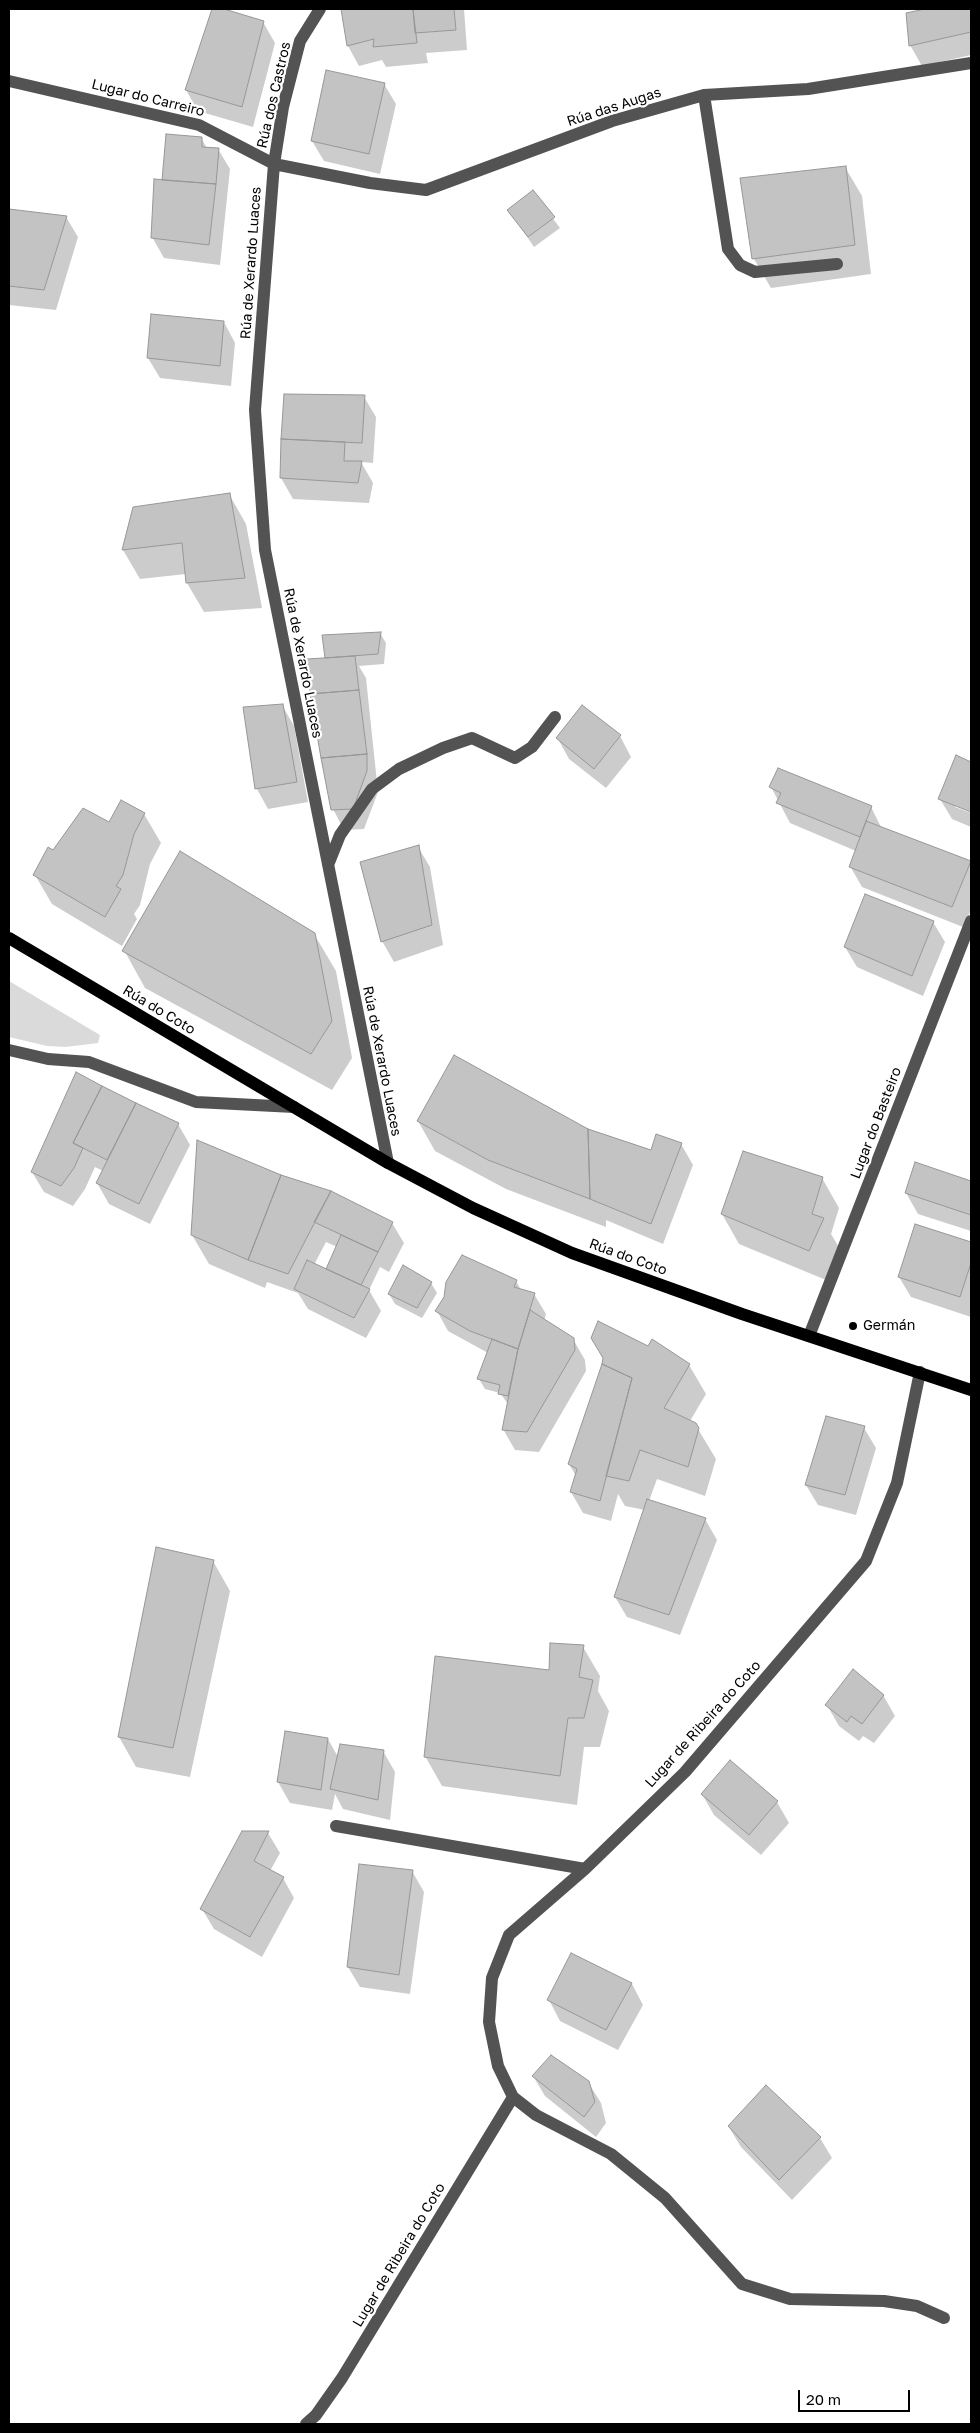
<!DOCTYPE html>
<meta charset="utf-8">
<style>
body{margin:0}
#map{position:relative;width:980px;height:2433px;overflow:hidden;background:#fff;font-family:"Golos Text",sans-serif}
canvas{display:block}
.frame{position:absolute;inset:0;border:10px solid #000;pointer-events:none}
.scale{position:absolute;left:798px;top:2390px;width:112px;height:22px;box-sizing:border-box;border:2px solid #000;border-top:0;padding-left:6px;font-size:15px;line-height:18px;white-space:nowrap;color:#000;-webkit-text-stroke:4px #fff;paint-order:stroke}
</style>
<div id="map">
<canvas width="980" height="2433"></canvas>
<div class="frame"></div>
<div class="scale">20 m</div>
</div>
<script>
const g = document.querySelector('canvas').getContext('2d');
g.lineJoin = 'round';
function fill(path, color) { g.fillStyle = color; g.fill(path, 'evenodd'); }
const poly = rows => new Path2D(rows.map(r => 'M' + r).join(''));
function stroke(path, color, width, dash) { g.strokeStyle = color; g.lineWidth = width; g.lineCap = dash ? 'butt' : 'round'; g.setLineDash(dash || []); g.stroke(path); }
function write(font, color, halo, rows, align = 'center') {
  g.font = font + ' "Golos Text",sans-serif'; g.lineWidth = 4.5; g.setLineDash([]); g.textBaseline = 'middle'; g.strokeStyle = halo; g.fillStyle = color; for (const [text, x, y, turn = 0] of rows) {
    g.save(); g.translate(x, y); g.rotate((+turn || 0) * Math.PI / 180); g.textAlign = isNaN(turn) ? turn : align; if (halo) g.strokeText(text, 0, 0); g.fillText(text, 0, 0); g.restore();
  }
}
fill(poly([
 [9,981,100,1035,98,1043,65,1047,47,1046,9,1037]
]), '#dadada');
fill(poly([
 [213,9,220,9,263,22,275,43,253,127,198,111,186,90],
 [352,9,464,9,467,50,426,53,428,63,386,67,382,60,359,66,348,46,342,10],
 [932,9,971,9,971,55,922,66,910,45,907,14],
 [384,84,396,104,380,174,324,161,312,141],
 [201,138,207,148,218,149,230,169,220,265,164,258,152,237,164,182],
 [845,167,862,196,871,274,771,288,754,259,741,179],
 [533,192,560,228,534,247,509,210],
 [9,210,66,217,78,237,56,310,9,305],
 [224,322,235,343,231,386,160,378,148,358],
 [285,396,364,397,376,417,373,463,361,462,373,483,369,503,293,499,281,478],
 [229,494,246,524,262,608,204,612,187,583,186,574,140,579,123,550,134,508],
 [380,633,386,643,384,664,359,666,366,678,378,792,364,829,344,830,333,809,326,659],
 [282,705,294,726,308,802,268,809,257,789],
 [620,736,631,757,606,788,569,759,558,739],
 [957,757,971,763,971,811,955,804,955,807,971,813,971,827,952,819,940,799],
 [771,787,871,807,882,829,971,863,971,910,963,927,862,887,850,866,856,851,790,823],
 [144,814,161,843,150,864,140,905,134,914,137,919,122,946,52,904,35,875,54,851],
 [418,847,430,867,443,945,394,962,382,941],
 [933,922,945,942,923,996,857,967,845,947],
 [314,934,336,971,352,1058,332,1090,145,988,124,950],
 [77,1074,178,1124,190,1145,150,1224,109,1204,97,1183,103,1171,95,1167,85,1189,73,1206,44,1192,32,1172],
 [418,1121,588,1130,652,1151,681,1144,693,1165,663,1244,606,1220,606,1227,506,1189,435,1151],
 [915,1164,971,1183,971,1231,918,1214,906,1193],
 [281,1176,392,1223,404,1243,389,1272,380,1267,369,1290,381,1311,366,1338,308,1309,298,1293,267,1282,265,1288,209,1264,192,1235],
 [326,1242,337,1247,327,1270,314,1265],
 [822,1178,839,1208,831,1234,840,1249,826,1280,739,1244,722,1214],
 [916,1225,971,1243,971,1317,911,1297,899,1277],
 [516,1281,521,1290,534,1294,546,1314,544,1321,573,1339,585,1360,586,1371,539,1452,515,1450,503,1429,508,1404,500,1393,485,1389,479,1379,488,1353,448,1331,437,1311],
 [431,1283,437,1293,422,1318,395,1304,389,1294],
 [648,1347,689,1365,706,1394,690,1421,698,1429,716,1459,705,1496,657,1479,649,1501,705,1519,717,1540,680,1635,627,1617,615,1597,645,1510,625,1506,618,1494,611,1521,583,1513,571,1492,576,1476,569,1464],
 [864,1428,876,1448,856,1515,818,1505,806,1485],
 [156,1549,213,1561,230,1591,190,1777,136,1767,119,1737],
 [583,1647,600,1676,598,1691,609,1711,600,1747,584,1747,577,1805,442,1786,425,1756],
 [883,1695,895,1716,874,1743,863,1736,859,1741,839,1726,827,1705],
 [328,1739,338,1757,383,1751,395,1772,390,1820,343,1809,335,1794,332,1810,290,1803,278,1782],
 [730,1762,777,1802,789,1823,761,1855,714,1815,702,1794],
 [243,1832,268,1833,280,1853,270,1871,283,1878,294,1898,262,1957,214,1929,202,1909],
 [412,1871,424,1892,410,1994,360,1987,348,1967],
 [571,1954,632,1984,643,2005,618,2050,560,2021,549,2000],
 [533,2076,588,2082,601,2103,606,2123,596,2137,545,2096],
 [729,2127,820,2138,832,2158,792,2200,741,2147]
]), '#0003');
const building = poly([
 [212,9,224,9,264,21,242,107,185,90,212,9],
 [341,9,413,9,417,43,373,47,374,39,347,46,341,9],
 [413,9,454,9,456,30,415,33,413,9],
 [925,9,971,9,971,32,909,46,906,13,925,9],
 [326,70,385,83,369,154,311,141,326,70],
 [166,134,202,137,202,147,219,148,216,184,162,180,166,134],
 [846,166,855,245,752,259,740,178,846,166],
 [154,179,216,184,209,245,151,238,154,179],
 [533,190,555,217,528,237,507,210,533,190],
 [9,209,67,216,44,290,9,286,9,209],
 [151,314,224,321,220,366,147,358,151,314],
 [284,394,365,395,362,443,281,439,284,394],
 [281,439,345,442,344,461,362,461,358,483,280,478,281,439],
 [230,493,245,578,186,583,182,543,122,550,133,507,230,493],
 [381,632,378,654,325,658,322,635,381,632],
 [355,656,359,690,310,694,307,659,355,656],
 [359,690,367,754,321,758,310,694,359,690],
 [283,704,297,782,255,789,243,707,283,704],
 [582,705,621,735,594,769,556,738,582,705],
 [367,754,367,771,353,809,331,810,321,758,367,754],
 [956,755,971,762,971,812,938,799,956,755],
 [778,768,872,806,860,837,776,803,781,793,769,787,778,768],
 [121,800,145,813,134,834,123,875,116,886,121,889,105,917,33,875,48,847,53,850,83,808,109,822,121,800],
 [866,821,971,861,952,907,849,867,866,821],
 [419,845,432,925,381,942,360,862,419,845],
 [180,851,315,933,332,1021,311,1054,122,951,180,851],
 [865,894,934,921,912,976,844,947,865,894],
 [454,1055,588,1129,590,1199,488,1160,417,1121,454,1055],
 [76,1072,102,1086,73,1143,83,1148,74,1168,61,1186,31,1172,76,1072],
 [102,1086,136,1103,107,1160,73,1143,102,1086],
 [136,1103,179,1123,139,1204,96,1183,136,1103],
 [588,1129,651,1150,656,1134,682,1143,651,1224,590,1199,588,1129],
 [197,1140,281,1175,248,1260,191,1235,197,1140],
 [743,1151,823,1177,812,1214,824,1218,809,1251,721,1214,743,1151],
 [915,1162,971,1181,971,1215,905,1193,915,1162],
 [281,1175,331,1191,288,1274,248,1260,281,1175],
 [331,1191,393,1222,378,1252,314,1222,331,1191],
 [915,1224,971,1242,971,1263,960,1297,898,1277,915,1224],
 [341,1235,378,1252,361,1285,326,1269,341,1235],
 [462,1255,517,1280,514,1287,535,1293,518,1349,470,1331,435,1311,444,1297,446,1282,462,1255],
 [307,1260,370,1289,354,1318,294,1289,307,1260],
 [403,1265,432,1282,417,1308,388,1294,403,1265],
 [530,1310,574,1338,575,1350,527,1432,502,1430,518,1349,530,1310],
 [598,1321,648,1346,652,1339,690,1364,664,1408,696,1423,699,1428,688,1467,640,1450,629,1481,606,1476,632,1378,602,1364,603,1358,591,1338,598,1321],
 [492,1339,518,1349,508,1396,498,1394,500,1385,477,1379,492,1339],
 [602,1364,632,1378,600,1501,570,1492,577,1469,568,1464,602,1364],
 [826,1416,865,1426,845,1495,805,1485,826,1416],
 [647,1499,706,1518,669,1615,614,1597,647,1499],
 [156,1547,214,1560,173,1748,118,1737,156,1547],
 [550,1643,584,1645,579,1677,593,1680,584,1718,568,1718,560,1776,424,1757,435,1656,549,1670,550,1643],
 [853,1669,884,1695,862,1724,851,1716,847,1722,825,1705,853,1669],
 [285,1731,328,1738,321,1790,277,1782,285,1731],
 [340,1744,384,1750,378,1800,330,1789,340,1744],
 [730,1760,778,1801,749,1835,701,1794,730,1760],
 [242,1831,269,1831,254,1861,284,1877,250,1937,200,1909,242,1831],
 [359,1864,413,1870,399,1975,347,1967,359,1864],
 [571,1953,632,1983,606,2030,547,2000,571,1953],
 [551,2055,589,2081,595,2102,584,2117,532,2076,551,2055],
 [766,2085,821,2137,779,2180,728,2126,766,2085]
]);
fill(building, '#c3c3c3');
stroke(building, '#979797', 1);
stroke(poly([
 [320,9,300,41,283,107,274,164,255,410,265,550,388,1163],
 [9,81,199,125,274,164,370,183,426,190,612,121,704,95,808,89,971,63],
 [704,95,728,249,740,265,755,272,837,264],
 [328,865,340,835,372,789,399,769,443,748,472,738,515,758,532,747,555,717],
 [9,1050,48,1059,89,1062,196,1102,294,1107],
 [809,1336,971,921],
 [336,1826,585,1869],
 [513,2097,536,2115,611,2154,665,2198,742,2284,790,2299,884,2301,917,2306,944,2318],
 [306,2424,316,2415,342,2378,513,2097,498,2066,489,2022,492,1978,509,1935,585,1869,685,1772,866,1561,897,1483,920,1372]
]), '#535353', 12);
stroke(poly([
 [9,938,388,1163,473,1208,572,1253,742,1314,971,1390]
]), '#000', 12);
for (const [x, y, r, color] of [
 [853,1326,5,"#000"]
]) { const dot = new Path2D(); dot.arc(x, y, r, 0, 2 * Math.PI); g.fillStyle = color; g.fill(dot); stroke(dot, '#fff', 2); }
write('14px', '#000', '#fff', [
 ["Rúa dos Castros",274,95,-77],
 ["Lugar do Carreiro",148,98,14],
 ["Rúa das Augas",614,107,-18],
 ["Rúa de Xerardo Luaces",251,263,-86],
 ["Rúa de Xerardo Luaces",303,663,79],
 ["Rúa do Coto",159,1010,31],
 ["Rúa de Xerardo Luaces",382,1061,79],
 ["Lugar do Basteiro",876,1123,-69],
 ["Rúa do Coto",628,1257,20],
 ["Lugar de Ribeira do Coto",703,1724,-48],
 ["Lugar de Ribeira do Coto",399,2255,-59]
]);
write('14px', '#000', '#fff', [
 ["Germán",863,1326]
], 'left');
</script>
